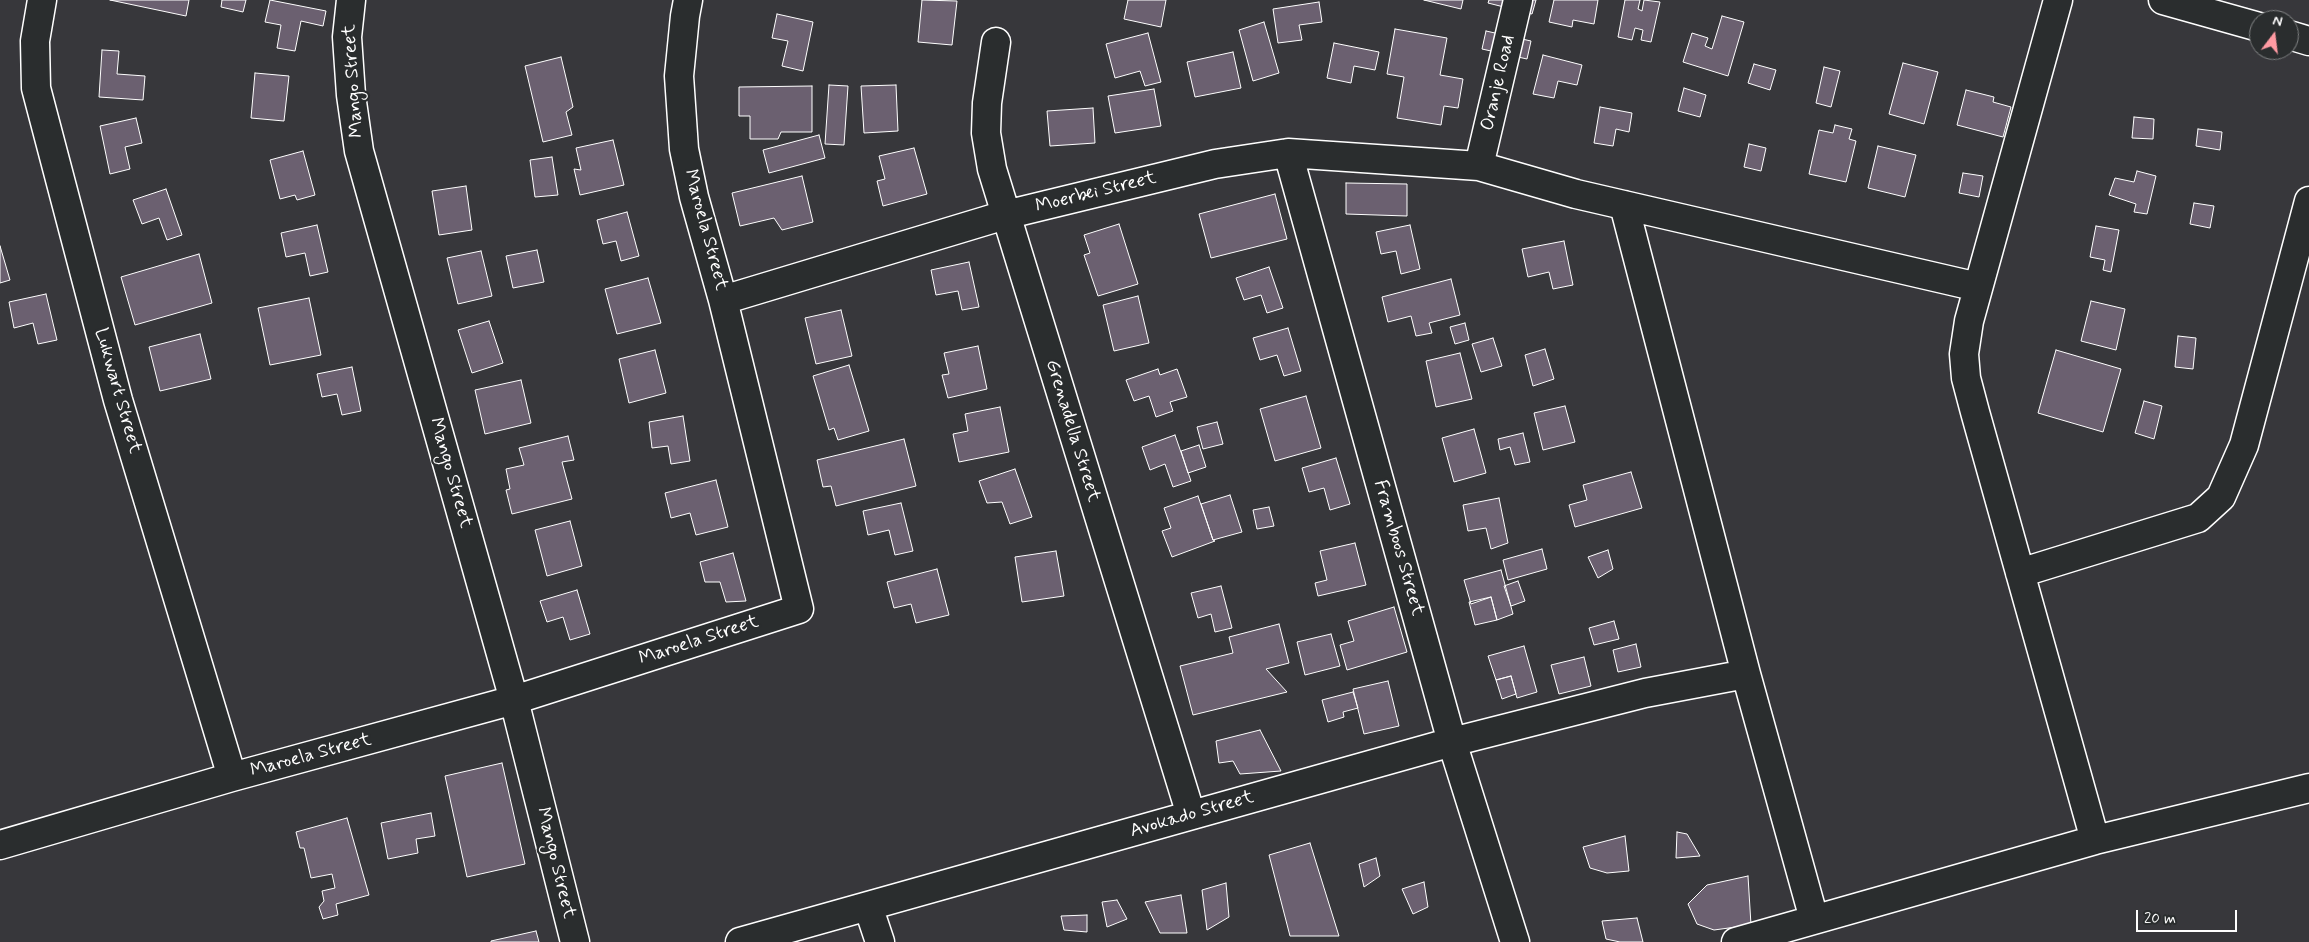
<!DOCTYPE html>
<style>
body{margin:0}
#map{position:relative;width:2309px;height:942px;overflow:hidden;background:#37373b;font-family:Mynerve,sans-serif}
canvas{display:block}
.north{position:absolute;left:2249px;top:10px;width:50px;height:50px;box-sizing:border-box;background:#2a2d2e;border:1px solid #7f8182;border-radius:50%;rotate:15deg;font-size:14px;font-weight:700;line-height:20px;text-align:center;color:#fff}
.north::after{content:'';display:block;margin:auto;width:18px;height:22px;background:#ff9aa2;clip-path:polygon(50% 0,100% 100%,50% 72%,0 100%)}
.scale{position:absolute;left:2136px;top:910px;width:101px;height:22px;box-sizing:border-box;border:2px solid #fff;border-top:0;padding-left:6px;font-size:15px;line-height:18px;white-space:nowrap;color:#fff;-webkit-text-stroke:4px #2a2d2e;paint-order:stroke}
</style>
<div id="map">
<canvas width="2309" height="942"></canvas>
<div class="north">N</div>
<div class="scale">20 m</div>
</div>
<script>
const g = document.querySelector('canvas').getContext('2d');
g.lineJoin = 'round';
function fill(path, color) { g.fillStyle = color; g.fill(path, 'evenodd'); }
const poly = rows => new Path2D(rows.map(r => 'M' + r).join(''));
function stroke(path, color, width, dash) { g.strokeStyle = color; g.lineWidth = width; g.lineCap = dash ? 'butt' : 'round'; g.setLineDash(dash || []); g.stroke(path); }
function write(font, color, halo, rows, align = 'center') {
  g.font = font + ' Mynerve,sans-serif'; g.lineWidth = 4.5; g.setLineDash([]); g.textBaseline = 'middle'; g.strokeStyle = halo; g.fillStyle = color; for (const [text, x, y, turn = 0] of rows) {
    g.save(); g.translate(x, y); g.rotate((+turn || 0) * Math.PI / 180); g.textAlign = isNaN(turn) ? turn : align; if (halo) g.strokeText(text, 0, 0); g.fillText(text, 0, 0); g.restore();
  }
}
const building = poly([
 [110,0,189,0,186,16,110,0],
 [222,0,246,0,243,12,221,7,222,0],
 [270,0,326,11,323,26,301,21,295,51,277,48,281,25,265,22,270,0],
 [922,0,957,1,952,45,918,42,922,0],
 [1128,0,1166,0,1161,27,1124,19,1128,0],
 [1424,0,1463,0,1461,9,1424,0],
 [1489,0,1536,0,1532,14,1488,3,1489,0],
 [1554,0,1598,0,1594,24,1573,20,1572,27,1549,22,1554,0],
 [1625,0,1640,0,1638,9,1642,11,1644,0,1660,2,1651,42,1641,40,1643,30,1635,28,1632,40,1618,37,1625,0],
 [1319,2,1322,22,1299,25,1302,40,1278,43,1273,9,1319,2],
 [777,14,813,22,803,71,782,66,788,41,772,38,777,14],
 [1722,16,1744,22,1728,76,1683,62,1692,33,1708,38,1705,46,1712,49,1722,16],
 [1264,22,1279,73,1253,81,1239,30,1264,22],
 [1395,29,1447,38,1440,75,1463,79,1458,108,1444,106,1441,125,1397,118,1404,77,1387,74,1395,29],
 [1486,31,1531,41,1527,59,1482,49,1486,31],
 [1148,33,1161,82,1145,86,1140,71,1115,78,1106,44,1148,33],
 [1334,43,1379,52,1375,70,1354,66,1351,83,1327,78,1334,43],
 [102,50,119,51,117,74,145,76,143,100,99,97,102,50],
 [1233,52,1241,88,1195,97,1187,62,1233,52],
 [1543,55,1582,65,1577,85,1558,81,1554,98,1533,94,1543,55],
 [561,57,573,107,566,112,572,135,543,142,525,66,561,57],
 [1903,63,1938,72,1924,124,1889,114,1903,63],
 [1754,64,1776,70,1770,90,1748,83,1754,64],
 [1824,67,1840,71,1831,107,1816,103,1824,67],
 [255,73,289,76,284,121,251,118,255,73],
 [829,85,848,86,844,145,825,144,829,85],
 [896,85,898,131,864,133,861,86,896,85],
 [812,86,812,132,781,132,778,139,750,139,750,116,739,116,739,87,812,86],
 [1684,88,1706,95,1700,117,1678,111,1684,88],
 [1154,89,1161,126,1115,133,1108,96,1154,89],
 [1966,90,1994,97,1993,102,2011,107,2003,137,1957,125,1966,90],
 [1600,107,1632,113,1629,132,1616,129,1613,146,1594,143,1600,107],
 [1093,108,1095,143,1050,146,1047,111,1093,108],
 [2134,117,2154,119,2153,139,2132,138,2134,117],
 [136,118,142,143,125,147,130,169,110,174,100,126,136,118],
 [1835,125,1852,129,1849,139,1856,141,1846,182,1809,174,1819,130,1833,133,1835,125],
 [2198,129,2222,132,2220,150,2196,146,2198,129],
 [819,135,825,158,769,173,763,150,819,135],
 [613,140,624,185,580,195,574,169,581,170,576,148,613,140],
 [1749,144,1766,148,1761,171,1744,167,1749,144],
 [1878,146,1916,155,1905,197,1868,188,1878,146],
 [914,148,927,194,883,206,877,181,885,179,879,156,914,148],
 [303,151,315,195,297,200,295,195,280,199,270,160,303,151],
 [552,157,558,195,535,197,530,160,552,157],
 [2137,171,2156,176,2147,214,2134,212,2136,204,2109,195,2115,178,2134,182,2137,171],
 [1963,173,1983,176,1979,197,1959,193,1963,173],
 [802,176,813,222,782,230,774,218,740,226,732,193,802,176],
 [1346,183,1407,184,1407,216,1346,214,1346,183],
 [466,186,472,230,439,235,432,191,466,186],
 [166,189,182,235,167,240,159,218,142,224,133,200,166,189],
 [1275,194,1287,239,1211,258,1199,214,1275,194],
 [2194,203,2214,206,2210,228,2190,224,2194,203],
 [627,212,639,256,621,261,616,241,603,244,597,220,627,212],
 [1119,224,1138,284,1098,296,1084,255,1090,253,1084,235,1119,224],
 [317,225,328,272,310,276,305,253,286,257,281,233,317,225],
 [1410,225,1420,269,1401,274,1396,251,1381,254,1376,232,1410,225],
 [2096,226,2119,230,2111,272,2103,270,2105,260,2090,257,2096,226],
 [1564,241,1573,285,1553,289,1549,272,1528,277,1522,249,1564,241],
 [0,246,10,280,0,283,0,246],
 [537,250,544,282,513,288,506,256,537,250],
 [481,251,492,296,458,304,447,258,481,251],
 [199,254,212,303,135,325,121,277,199,254],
 [969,262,979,307,962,310,958,291,936,295,931,270,969,262],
 [1269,267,1283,308,1267,313,1261,295,1244,300,1236,278,1269,267],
 [648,278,661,323,617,334,605,289,648,278],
 [1451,279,1460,315,1429,323,1432,333,1416,336,1411,316,1388,322,1382,297,1451,279],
 [46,294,57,340,38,344,33,323,14,328,9,302,46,294],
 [1138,296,1149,343,1114,351,1103,305,1138,296],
 [309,298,321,355,270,365,258,308,309,298],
 [2091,301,2125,309,2116,350,2081,341,2091,301],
 [841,310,852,356,816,364,805,318,841,310],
 [489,321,503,363,472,373,458,330,489,321],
 [1465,323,1469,340,1455,344,1450,327,1465,323],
 [1288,328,1301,371,1284,376,1277,355,1260,360,1253,338,1288,328],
 [200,334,211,379,160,391,149,347,200,334],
 [2178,336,2196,338,2193,369,2175,367,2178,336],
 [1493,338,1502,366,1481,372,1472,344,1493,338],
 [978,346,987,389,948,398,942,375,949,374,944,353,978,346],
 [1545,349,1554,379,1533,386,1525,355,1545,349],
 [655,350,666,393,629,403,619,359,655,350],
 [2056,350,2121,369,2103,432,2038,413,2056,350],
 [1460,353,1472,399,1436,407,1426,361,1460,353],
 [849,365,869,431,838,440,834,428,829,430,813,376,849,365],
 [352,367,361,411,342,415,337,394,322,397,317,374,352,367],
 [1158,369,1160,375,1177,369,1187,397,1170,402,1173,411,1156,417,1149,396,1134,401,1126,380,1158,369],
 [521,380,531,423,485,434,475,390,521,380],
 [1306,396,1321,448,1275,461,1260,409,1306,396],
 [2144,401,2162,406,2154,439,2135,433,2144,401],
 [1565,406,1575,442,1543,450,1534,413,1565,406],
 [1000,407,1009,452,959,462,953,434,968,431,965,414,1000,407],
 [683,416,690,461,671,464,668,446,652,448,649,422,683,416],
 [1217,422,1223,444,1203,449,1197,427,1217,422],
 [1474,429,1486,473,1454,482,1442,438,1474,429],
 [1523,433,1530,462,1515,465,1510,447,1500,450,1498,439,1523,433],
 [1175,435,1191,481,1173,487,1165,464,1150,470,1142,447,1175,435],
 [568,436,574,460,562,462,572,499,512,514,506,490,510,489,506,469,524,465,519,448,568,436],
 [904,439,916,486,836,506,831,486,823,487,817,460,904,439],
 [1199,445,1206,467,1188,473,1181,451,1199,445],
 [1336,458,1350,504,1330,510,1324,488,1309,492,1302,468,1336,458],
 [1015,469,1032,517,1010,524,1002,502,987,503,979,481,1015,469],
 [1631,472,1642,508,1575,527,1569,505,1587,500,1583,485,1631,472],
 [716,480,728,527,696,535,690,513,671,518,665,493,716,480],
 [1230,495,1242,532,1213,540,1201,504,1230,495],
 [1198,496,1213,540,1215,541,1172,557,1162,531,1171,528,1164,508,1198,496],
 [1499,498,1508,543,1491,549,1486,528,1468,531,1463,505,1499,498],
 [901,503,913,551,895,555,889,530,868,535,863,511,901,503],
 [1269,507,1274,526,1257,529,1253,510,1269,507],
 [570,521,582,566,547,576,535,530,570,521],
 [1355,543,1366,585,1318,596,1315,583,1327,580,1320,551,1355,543],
 [1542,549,1547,569,1508,580,1503,560,1542,549],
 [1608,550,1613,569,1598,578,1588,557,1608,550],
 [1056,551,1064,596,1022,602,1015,557,1056,551],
 [733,553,746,601,726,602,720,582,705,582,700,562,733,553],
 [937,569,949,615,916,623,911,604,894,608,887,582,937,569],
 [1501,570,1513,614,1497,620,1491,597,1471,604,1464,580,1501,570],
 [1518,581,1525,601,1511,606,1504,586,1518,581],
 [1221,586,1232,628,1215,632,1211,614,1198,618,1191,593,1221,586],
 [577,590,590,634,570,640,563,617,547,622,540,601,577,590],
 [1491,597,1497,620,1475,625,1469,602,1491,597],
 [1394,607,1407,652,1347,670,1340,645,1354,641,1348,621,1394,607],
 [1614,621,1619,639,1594,645,1589,628,1614,621],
 [1279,624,1289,663,1266,669,1287,692,1193,715,1180,666,1233,653,1229,637,1279,624],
 [1331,634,1340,666,1305,675,1297,642,1331,634],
 [1636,644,1641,667,1618,672,1613,650,1636,644],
 [1524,646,1537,692,1517,698,1511,676,1496,680,1488,656,1524,646],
 [1584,657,1591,686,1559,694,1551,665,1584,657],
 [1511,676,1516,694,1502,699,1496,680,1511,676],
 [1388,681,1399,726,1364,734,1353,689,1388,681],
 [1353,692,1358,708,1343,712,1344,717,1328,722,1322,700,1353,692],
 [1260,730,1281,771,1240,774,1233,761,1219,763,1216,741,1260,730],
 [502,763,525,864,467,877,445,776,502,763],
 [431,813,435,836,416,839,418,853,388,859,381,823,431,813],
 [347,818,369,895,336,904,338,915,323,919,319,907,324,901,322,891,335,888,332,874,311,878,304,848,300,848,296,832,347,818],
 [1677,832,1687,834,1700,856,1676,858,1677,832],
 [1625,836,1629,871,1607,873,1590,868,1583,847,1625,836],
 [1310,843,1339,936,1290,936,1269,855,1310,843],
 [1376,858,1380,876,1364,887,1359,864,1376,858],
 [1748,876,1751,925,1714,930,1697,924,1688,904,1707,885,1748,876],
 [1424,882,1428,907,1413,914,1402,889,1424,882],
 [1226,883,1229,917,1207,930,1202,890,1226,883],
 [1181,895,1187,933,1160,933,1145,902,1181,895],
 [1117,900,1127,919,1107,927,1102,902,1117,900],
 [1087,915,1087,932,1064,930,1061,916,1087,915],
 [1637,918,1643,942,1620,942,1606,939,1602,921,1637,918],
 [536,931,539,942,491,942,491,941,536,931]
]);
fill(building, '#6b6070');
stroke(building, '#fff', 1);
const minor = poly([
 [42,0,35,41,36,88,118,400,232,777],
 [351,0,347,37,351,95,359,151,514,700,575,942],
 [2058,0,1969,321,1964,354,1966,378,1975,412,2095,840],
 [996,42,987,103,986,133,992,169,1191,815],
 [1288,153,1452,742,1515,942],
 [1479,166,1518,0],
 [1624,205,1746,674,1814,919],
 [723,300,1005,215,1215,164,1288,153,1479,166,1576,194,1978,287],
 [2020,573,2198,518,2221,497,2244,445,2309,201],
 [0,845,232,777,514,700,799,609,723,300,694,197,684,149,679,76,685,16,688,0],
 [868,906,880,942],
 [740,942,1452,742,1645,693,1746,674],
 [1736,942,2095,840,2309,788]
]);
const tertiary = poly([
 [2163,0,2259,27],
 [2289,35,2309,41]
]);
stroke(minor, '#fff', 31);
stroke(tertiary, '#fff', 31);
stroke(minor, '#2a2d2e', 28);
stroke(tertiary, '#2a2d2e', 28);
write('19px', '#fff', '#2a2d2e', [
 ["Mango Street",354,81,-94],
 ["Oranje Road",1499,83,-77],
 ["Moerbei Street",1096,193,-14],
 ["Maroela Street",705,230,75],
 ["Lukwart Street",117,391,74],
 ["Grenadella Street",1072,431,73],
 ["Mango Street",450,473,74],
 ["Framboos Street",1398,548,74],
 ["Maroela Street",699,641,-18],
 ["Maroela Street",311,756,-15],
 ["Avokado Street",1192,815,-16],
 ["Mango Street",555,863,76]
]);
</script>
